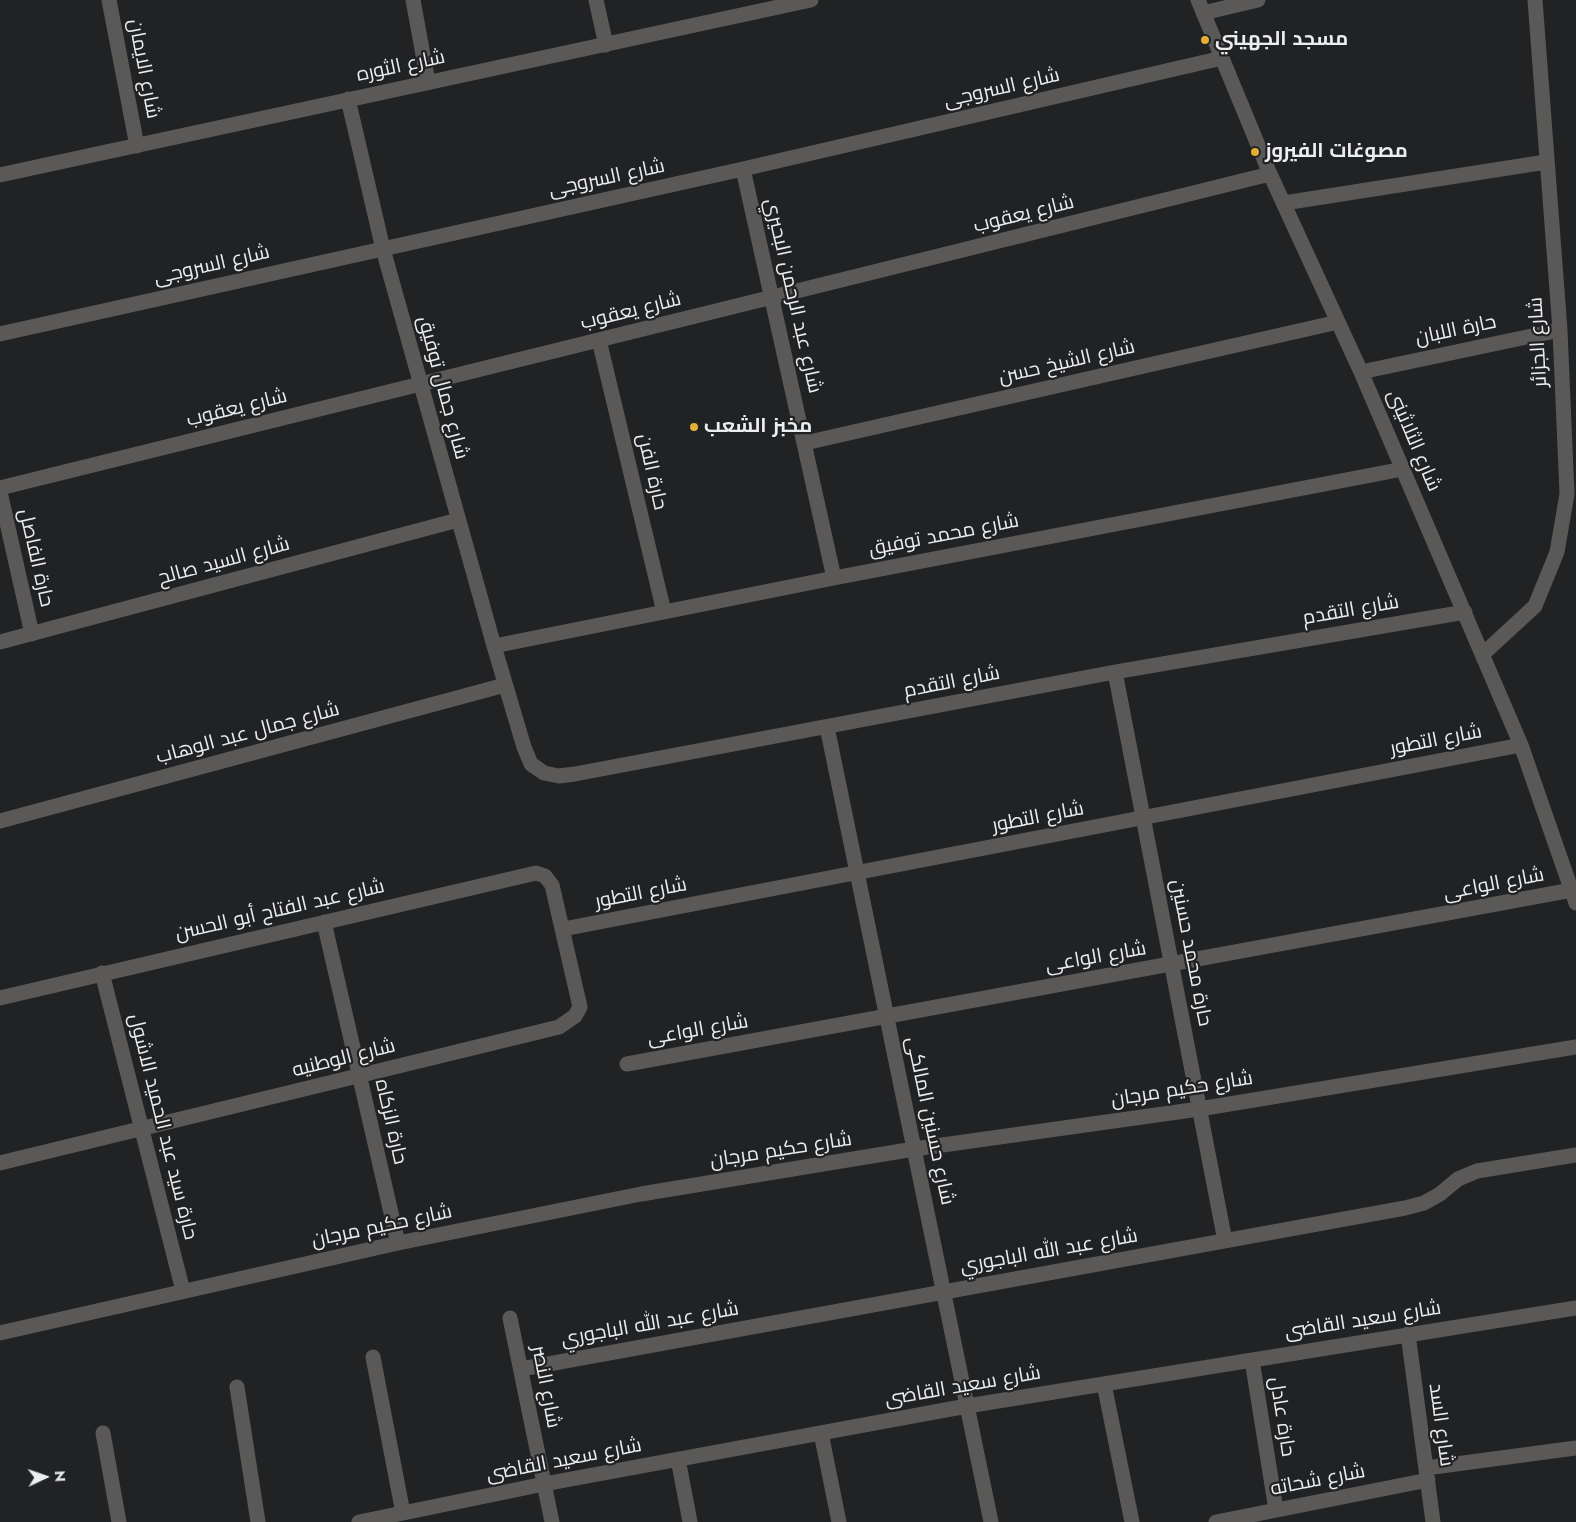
<!DOCTYPE html>
<meta charset="utf-8">
<style>
body{margin:0}
#map{position:relative;width:1576px;height:1522px;overflow:hidden;background:#212224;font-family:Jost,sans-serif}
canvas{display:block}
.north{position:absolute;left:20px;top:1452px;width:50px;height:50px;-webkit-text-stroke:4px #212224;paint-order:stroke;rotate:87deg;font-size:14px;font-weight:700;line-height:20px;text-align:center;color:#ecedef}
.north::after{content:'';display:block;margin:auto;width:18px;height:22px;background:#ecedef;clip-path:polygon(50% 0,100% 100%,50% 72%,0 100%)}
</style>
<div id="map">
<canvas width="1576" height="1522"></canvas>
<div class="north">N</div>
</div>
<script>
const g = document.querySelector('canvas').getContext('2d');
g.lineJoin = 'round';
const poly = rows => new Path2D(rows.map(r => 'M' + r).join(''));
function stroke(path, color, width, dash) { g.strokeStyle = color; g.lineWidth = width; g.lineCap = dash ? 'butt' : 'round'; g.setLineDash(dash || []); g.stroke(path); }
function write(font, color, halo, rows, align = 'center') {
  g.font = font + ' Jost,Cairo,sans-serif'; g.lineWidth = 4.5; g.setLineDash([]); g.textBaseline = 'middle'; g.strokeStyle = halo; g.fillStyle = color; for (const [text, x, y, turn = 0] of rows) {
    g.save(); g.translate(x, y); g.rotate((+turn || 0) * Math.PI / 180); g.textAlign = isNaN(turn) ? turn : align; if (halo) g.strokeText(text, 0, 0); g.fillText(text, 0, 0); g.restore();
  }
}
stroke(poly([
 [109,0,137,146],
 [413,0,428,82],
 [596,0,606,45],
 [1198,0,1270,174,1361,372,1521,745,1576,903],
 [1203,13,1258,0],
 [348,99,383,249,494,646,524,747,531,764,544,773,559,776,575,774,1115,672,1465,612],
 [743,169,834,578],
 [0,175,811,0],
 [1284,203,1546,162],
 [0,334,743,169,1222,58],
 [599,340,664,612],
 [1361,372,1560,330],
 [805,443,1338,322],
 [0,488,1270,174],
 [0,492,32,634],
 [0,642,458,520],
 [494,646,834,578,1403,469],
 [1483,654,1535,606,1557,552,1567,494,1560,330,1535,0],
 [1115,672,1225,1241],
 [827,727,991,1522],
 [0,821,505,685],
 [324,922,398,1243],
 [563,929,1521,745],
 [102,973,183,1291],
 [0,998,536,873,545,876,552,885,580,1007,575,1016,559,1027,0,1163],
 [627,1064,1572,890],
 [510,1318,552,1522],
 [0,1333,398,1243,641,1194,914,1149,1199,1109,1576,1047],
 [1408,1334,1433,1522],
 [373,1357,403,1513],
 [1252,1360,1276,1510],
 [521,1369,1405,1208,1424,1203,1440,1194,1458,1179,1477,1171,1576,1155],
 [1104,1384,1132,1522],
 [237,1387,258,1522],
 [103,1433,119,1522],
 [821,1433,839,1522],
 [678,1459,690,1522],
 [1426,1468,1576,1448],
 [359,1522,544,1484,967,1406,1576,1308],
 [1216,1522,1428,1480]
]), '#5a5958', 15);
for (const [x, y, r, color] of [
 [1205,40,5,"#e3ae35"],
 [1255,152,5,"#e3ae35"],
 [694,427,5,"#e3ae35"]
]) { const dot = new Path2D(); dot.arc(x, y, r, 0, 2 * Math.PI); g.fillStyle = color; g.fill(dot); stroke(dot, '#212224', 2); }
write('bold 20px', '#ecedef', '#212224', [
 ["مسجد الجهيني",1215,40],
 ["مصوغات الفيروز",1265,152],
 ["مخبز الشعب",704,427]
], 'left');
write('20px', '#ecedef', '#212224', [
 ["شارع الثوره",401,67,-12],
 ["شارع الايمان",143,69,79],
 ["شارع السروجى",1002,89,-13],
 ["شارع السروجى",607,179,-12],
 ["شارع يعقوب",1024,215,-14],
 ["شارع السروجى",212,266,-13],
 ["شارع عبد الرحمن البحيري",792,296,77],
 ["شارع يعقوب",631,312,-14],
 ["حارة اللبان",1456,331,-12],
 ["شارع الجزائر",1539,342,-93],
 ["شارع الشيخ حسن",1067,363,-13],
 ["شارع جمال توفيق",442,388,75],
 ["شارع يعقوب",237,409,-14],
 ["شارع الثلاثينى",1413,441,67],
 ["حارة الفن",651,472,77],
 ["شارع محمد توفيق",944,536,-11],
 ["حارة الفاصل",35,558,77],
 ["شارع السيد صالح",224,562,-15],
 ["شارع التقدم",1351,611,-10],
 ["شارع التقدم",952,683,-11],
 ["شارع جمال عبد الوهاب",248,734,-15],
 ["شارع التطور",1436,741,-11],
 ["شارع التطور",1038,818,-11],
 ["شارع الواعى",1494,885,-11],
 ["شارع التطور",641,894,-11],
 ["شارع عبد الفتاح أبو الحسن",280,911,-13],
 ["حارة محمد حسنين",1190,953,79],
 ["شارع الواعى",1096,958,-10],
 ["شارع الواعى",698,1031,-10],
 ["شارع الوطنيه",344,1059,-14],
 ["شارع حكيم مرجان",1182,1090,-9],
 ["شارع حسنين المالكى",929,1121,78],
 ["حارة الزكاه",390,1122,77],
 ["حارة سيد عبد الحميد الاشول",162,1127,76],
 ["شارع حكيم مرجان",781,1151,-9],
 ["شارع حكيم مرجان",382,1227,-12],
 ["شارع عبد الله الباجوري",1049,1252,-10],
 ["شارع سعيد القاضى",1363,1321,-9],
 ["شارع عبد الله الباجوري",650,1325,-10],
 ["شارع النصر",545,1387,79],
 ["شارع سعيد القاضى",963,1387,-10],
 ["حارة عادل",1281,1417,81],
 ["شارع السد",1440,1425,82],
 ["شارع سعيد القاضى",564,1461,-11],
 ["شارع شحاته",1318,1481,-11]
]);
</script>
